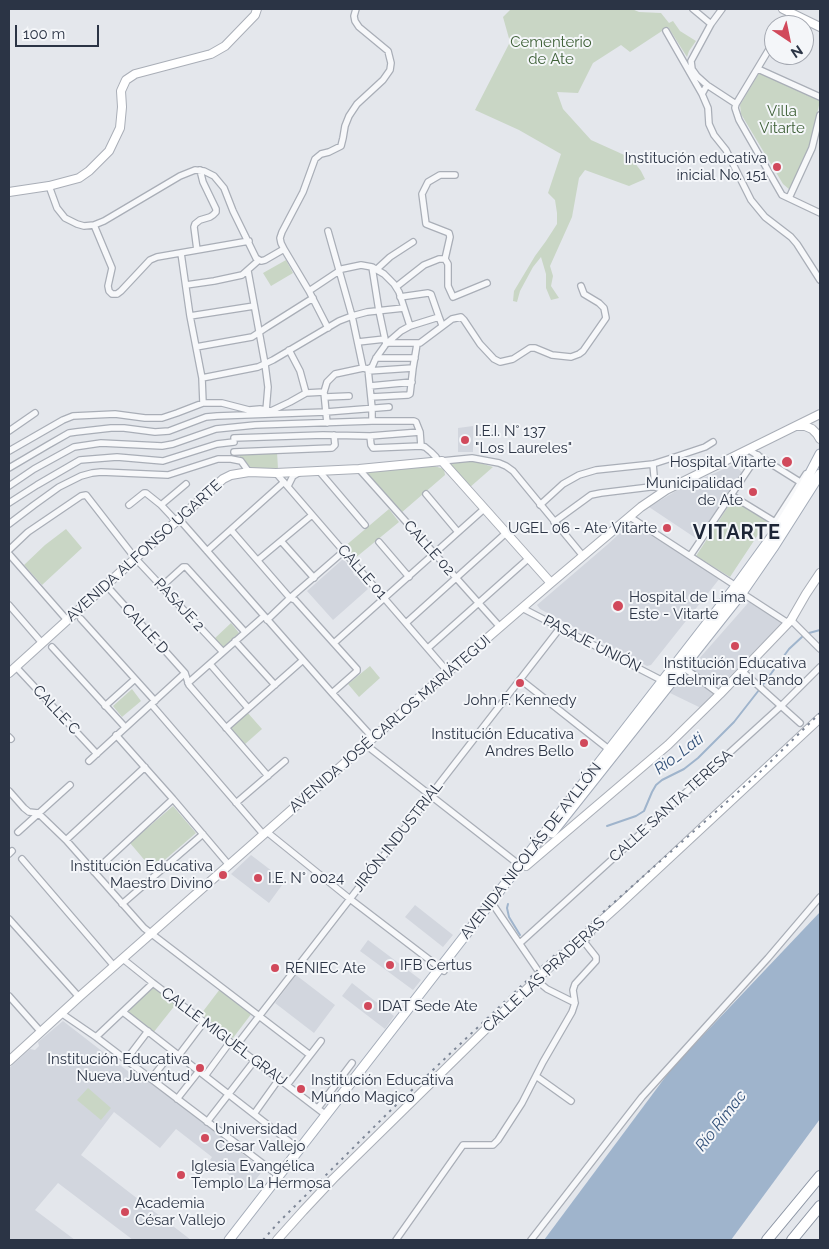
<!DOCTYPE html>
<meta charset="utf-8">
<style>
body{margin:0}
#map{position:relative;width:829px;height:1249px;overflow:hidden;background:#e4e7ec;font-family:Raleway,sans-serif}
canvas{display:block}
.frame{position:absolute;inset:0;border:10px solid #2b3445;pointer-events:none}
.north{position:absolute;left:764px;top:15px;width:50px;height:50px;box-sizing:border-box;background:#f4f6f9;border:1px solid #a4a8b1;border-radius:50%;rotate:146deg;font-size:14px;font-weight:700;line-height:20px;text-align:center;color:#2b3445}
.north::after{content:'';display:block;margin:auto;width:18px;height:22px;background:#d1495b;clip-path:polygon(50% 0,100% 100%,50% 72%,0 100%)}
.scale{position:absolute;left:15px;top:25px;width:84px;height:22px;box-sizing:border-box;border:2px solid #2b3445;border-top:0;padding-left:6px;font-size:15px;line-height:18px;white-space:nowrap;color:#2b3445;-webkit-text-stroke:4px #f4f6f9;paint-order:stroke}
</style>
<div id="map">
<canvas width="829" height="1249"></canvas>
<div class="frame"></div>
<div class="north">N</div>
<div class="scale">100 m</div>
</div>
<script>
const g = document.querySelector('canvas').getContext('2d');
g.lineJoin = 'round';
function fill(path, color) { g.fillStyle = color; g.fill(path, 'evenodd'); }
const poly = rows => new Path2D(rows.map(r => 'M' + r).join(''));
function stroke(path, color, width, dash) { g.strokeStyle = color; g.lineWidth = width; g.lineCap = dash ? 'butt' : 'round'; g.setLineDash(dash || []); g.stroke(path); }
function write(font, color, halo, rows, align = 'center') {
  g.font = font + ' Raleway,sans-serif'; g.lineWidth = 4; g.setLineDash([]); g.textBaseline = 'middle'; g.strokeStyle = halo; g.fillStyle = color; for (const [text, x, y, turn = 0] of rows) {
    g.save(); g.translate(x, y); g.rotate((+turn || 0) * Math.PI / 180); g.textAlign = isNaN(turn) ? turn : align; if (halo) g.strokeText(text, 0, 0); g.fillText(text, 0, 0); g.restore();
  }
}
fill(poly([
 [473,426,473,452,458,452,458,428],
 [733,465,742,472,697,539,649,507,681,488],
 [631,523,720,578,651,665,647,666,540,609,537,605,607,545],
 [343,559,354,572,353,573,355,576,357,576,368,589,333,620,307,591],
 [749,602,782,623,719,687,690,669],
 [685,673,714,693,701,708,670,693],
 [251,855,285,881,269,903,231,874],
 [415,905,453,935,443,947,405,917],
 [368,940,421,980,413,990,360,951],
 [296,975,335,1005,314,1033,275,1003],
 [352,983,394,1016,385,1029,342,996],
 [63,1021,138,1079,142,1075,263,1170,248,1190,210,1160,212,1157,176,1129,160,1148,114,1112,81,1155,191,1240,133,1240,58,1183,35,1210,75,1240,9,1240,9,1068,30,1049,35,1050,39,1046,38,1042]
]), '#d2d6de');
fill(poly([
 [511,9,632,9,639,12,661,13,669,23,673,21,680,31,696,41,689,51,687,57,668,27,630,52,621,45,593,63,578,93,557,92,563,109,591,140,631,158,641,171,645,179,629,186,585,170,579,178,572,217,550,266,553,276,551,286,559,298,551,300,546,288,546,274,541,257,533,267,520,291,517,302,513,301,514,291,535,256,546,241,557,224,557,213,555,200,548,193,561,154,519,130,475,110,510,42,503,17],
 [759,73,820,101,810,145,790,190,783,184,741,114,740,105],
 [286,260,293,273,271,286,263,273],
 [277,452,278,469,253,470,244,460,240,457,239,453],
 [474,461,493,467,469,488,450,465,453,462],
 [434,466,444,469,445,475,401,513,364,472],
 [733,499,767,521,730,577,696,556],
 [389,509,399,522,354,559,344,547],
 [66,529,82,548,42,585,24,565,45,545],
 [231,623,239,633,222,649,214,639],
 [370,666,380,678,359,697,348,684],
 [132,689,141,701,122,717,113,706],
 [247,712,262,729,244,745,229,728],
 [173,806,196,833,153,870,130,843],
 [152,986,176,1004,153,1033,125,1012],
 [220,989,252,1013,233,1038,201,1014],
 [88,1088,111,1108,101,1120,77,1100]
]), '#c9d6c5');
fill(poly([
 [820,912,820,1119,731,1240,544,1240,672,1068]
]), '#9fb4cc');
stroke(poly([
 [809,633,820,630],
 [762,686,789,649,803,636],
 [607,826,636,816,644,811,652,792,656,785,662,780,684,769,698,758,734,722,759,690],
 [508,904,507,908,509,917,520,935]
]), '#9fb4cc', 2);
const street = poly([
 [693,9,711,24],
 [722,9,711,24,691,61,692,69,697,76,707,85,736,104],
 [784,25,791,13],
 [666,31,702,94],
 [774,41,736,104,735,108,739,120,782,195,820,213],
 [758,69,820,97],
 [707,85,702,94,708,108,709,124,714,135,726,150,751,200,765,217,791,237,797,244,820,280],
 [49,186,57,208,65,218,77,224,84,226,94,225,104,221,180,176,195,170,204,171,214,176,224,188,233,211,256,258,261,261,265,260,284,249],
 [789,198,812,148,820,115],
 [94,225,112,268,108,286,109,291,112,294,117,294,121,291,150,260,157,257,249,241],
 [328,231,352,316,363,368,368,369,372,367,376,358,386,344,401,331,410,326,439,317,442,325],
 [197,250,194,227,195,224,200,220,210,217,213,215,216,212,216,209,203,182,200,170],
 [181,253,190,316,202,378,203,403],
 [445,259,450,237,449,233,426,224,422,194,428,182,440,175,455,175],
 [372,267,379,311,386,344],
 [377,269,390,257,413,242],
 [248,271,265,364,268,387,266,411],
 [186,285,214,281,242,275,259,260],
 [396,287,424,265,439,259,445,259,448,264,448,286,453,297,487,283],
 [309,291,342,269,361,265,372,267,384,274,394,284,399,292,410,326],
 [400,297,428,293,431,294,439,317],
 [190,316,254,306],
 [328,328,309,291,284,249,281,243,280,238,282,232,303,192,315,159,321,154,329,152,341,146,343,138,345,126,349,116,357,104,383,80,390,70,391,63,388,51,359,27,355,21,354,16,356,9],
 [358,342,385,339],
 [388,343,420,343,452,319,461,317,464,320,480,344,494,359,500,362,513,359,530,348,535,348,552,355,571,357,579,354,583,351,606,318,604,308,599,303,584,294,581,286],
 [196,347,252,337,267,327,313,298],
 [289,350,300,371,306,393],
 [376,358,415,358],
 [368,369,372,408,372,421,414,421,416,422,420,432],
 [368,371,413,368],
 [202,378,258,367,273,360,339,321,352,316,367,312,404,308],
 [370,386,412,382],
 [324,392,327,423],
 [325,397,349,396],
 [371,397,408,395,410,394,413,368,417,344],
 [9,431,35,413],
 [370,436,371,445,373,448,421,446,425,447,431,452,436,457,438,462],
 [234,438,323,435,370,436,420,432,421,446],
 [749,450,800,482],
 [9,451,63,420,73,416,115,414,145,418,162,418,177,413,203,403,222,403,249,410,260,409,271,411,290,402,306,393,324,392,327,382,335,374,363,368],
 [234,452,332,448,335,445,334,435],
 [442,461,472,458,499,463,506,466,513,471,583,556],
 [653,464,655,487],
 [9,468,48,445,69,433,76,432,111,428,124,428,155,432,169,431,206,417,217,416,326,412,389,407],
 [359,469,500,627],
 [319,471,365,525],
 [276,473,448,672],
 [9,486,34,469,74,447,101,443,162,446,173,444,216,429,255,425,372,421],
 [288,486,293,476,300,472],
 [426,494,458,532],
 [731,495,775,522],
 [9,503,37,485,80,460,117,457,163,461,217,444,234,442],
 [129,505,144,493,146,493,161,505,176,521],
 [161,505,186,484],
 [540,505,563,484,579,475,596,470,653,464,678,456,705,447,713,442],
 [630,517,736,586],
 [179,519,332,693,373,738],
 [554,522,591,495,601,493,650,487,655,487,666,490],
 [9,524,34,505,59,487,81,476,92,473,101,472,168,475,218,459,231,459,241,461,249,472],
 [231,530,290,598,295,600,357,669,357,671,332,693],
 [772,532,775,522,806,474],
 [281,541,314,578],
 [379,542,409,577],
 [9,550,28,532,81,496,86,495,135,558,223,652],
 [207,551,284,482],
 [9,554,67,620],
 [690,556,758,455],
 [258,560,312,515],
 [106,585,185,673,189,685,268,776],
 [161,587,183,567,186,567,245,632],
 [742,593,788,623],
 [9,605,42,643],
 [522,608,663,681],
 [81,619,155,701],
 [267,620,290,598,344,551],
 [791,620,820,649],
 [406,623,506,533],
 [235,641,275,685],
 [334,643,484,509],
 [52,647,125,727],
 [428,648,529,558],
 [210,664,248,708],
 [16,667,97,754],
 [683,667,717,692],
 [742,671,800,723],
 [521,680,611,751],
 [188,683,264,616],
 [151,704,264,835],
 [105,706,135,679],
 [226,728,303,660],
 [116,735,173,799,229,865],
 [9,737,11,739],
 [366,745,522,867],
 [89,761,185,673],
 [9,791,24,808,29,812,38,813],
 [236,803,285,761],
 [38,813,66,840,144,928,310,1055],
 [18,832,70,785],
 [267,832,350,899,444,971],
 [66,840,145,767],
 [9,854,12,851],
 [22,859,114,966],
 [94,872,173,799],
 [122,904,203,834],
 [494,906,541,975,541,984,547,989,575,1003],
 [9,919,79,997],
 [520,943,781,706,820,667],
 [123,959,153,983,326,1115],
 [9,996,41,1032],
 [123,1012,300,1150],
 [61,1013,96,1037,279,1176],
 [96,1037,153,983],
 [236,1046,560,628],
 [179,1055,204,1022],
 [126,1060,148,1031],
 [205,1076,230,1042],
 [536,1076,571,1101],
 [151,1079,173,1051],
 [287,1085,321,1041],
 [177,1099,199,1071],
 [318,1108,352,1063],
 [254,1114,279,1079],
 [207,1122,255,1060],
 [396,1240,463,1145,493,1145,498,1140,522,1103,543,1062,572,1012,575,1003,573,990,575,984,596,961,596,957,585,943,586,939,591,934],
 [531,1240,642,1097,768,958,820,897]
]);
const secondary = poly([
 [783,9,820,27],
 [9,192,49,186,79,178,89,171,109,151,120,128,122,107,121,91,126,80,135,74,211,54,225,46,255,15,257,9],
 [798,426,805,426,812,429,817,434,820,439],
 [9,673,223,479,231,475,249,472,276,473,359,469,442,461,551,583],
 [526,866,668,745,720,694,791,620,806,594,820,573],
 [9,1061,79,997,448,672,551,583,641,507,666,490,820,414],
 [277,1240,303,1211,333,1179,541,975,620,904,820,718]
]);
const primary = poly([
 [552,833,742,593,773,548,820,474],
 [229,1240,736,586,778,528,799,494,820,454]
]);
const highway = poly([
 [767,1240,820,1176],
 [792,1240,820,1206]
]);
stroke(street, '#a9aeb7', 8);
stroke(secondary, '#a9aeb7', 10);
stroke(primary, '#a3abb8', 11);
stroke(highway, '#8b94a3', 12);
stroke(street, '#f7f8fa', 5.5);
stroke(secondary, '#fff', 8);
stroke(primary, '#fff', 9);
stroke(highway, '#fff', 10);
stroke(poly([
 [263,1240,279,1222,394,1107,538,970,756,776,820,713]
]), '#7d8696', 2, [2.5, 5]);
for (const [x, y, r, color] of [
 [777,167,5,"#d1495b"],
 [465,440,5,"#d1495b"],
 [787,462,6,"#d1495b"],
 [753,492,5,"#d1495b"],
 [667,528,5,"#d1495b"],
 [618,606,6,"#d1495b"],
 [735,646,5,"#d1495b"],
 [520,683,5,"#d1495b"],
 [584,743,5,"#d1495b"],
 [223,875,5,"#d1495b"],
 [258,878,5,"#d1495b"],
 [390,965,5,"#d1495b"],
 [275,968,5,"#d1495b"],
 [368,1006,5,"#d1495b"],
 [200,1068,5,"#d1495b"],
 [301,1089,5,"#d1495b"],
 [205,1138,5,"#d1495b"],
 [181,1175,5,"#d1495b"],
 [125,1212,5,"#d1495b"]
]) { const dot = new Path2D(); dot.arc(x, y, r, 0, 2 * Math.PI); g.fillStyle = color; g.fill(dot); stroke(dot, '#f4f6f9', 2); }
write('15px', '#3f6138', '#f4f6f9', [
 ["Cementerio",551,42],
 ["de Ate",551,59],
 ["Villa",782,111],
 ["Vitarte",782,128]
]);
write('15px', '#2b3445', '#f4f6f9', [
 ["Institución educativa",767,158,"right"],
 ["inicial No. 151",767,175,"right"],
 ["I.E.I. N° 137",475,431],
 ["\"Los Laureles\"",475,448],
 ["Hospital Vitarte",776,462,"right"],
 ["Municipalidad",743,483,"right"],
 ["de Ate",743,500,"right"],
 ["UGEL 06 - Ate Vitarte",657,528,"right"],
 ["Hospital de Lima",629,597],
 ["Este - Vitarte",629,614],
 ["Institución Educativa",735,663,"center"],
 ["Edelmira del Pando",735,680,"center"],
 ["John F. Kennedy",520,700,"center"],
 ["Institución Educativa",574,734,"right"],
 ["Andres Bello",574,751,"right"],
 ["Institución Educativa",213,866,"right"],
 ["Maestro Divino",213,883,"right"],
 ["I.E. N° 0024",268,878],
 ["IFB Certus",400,965],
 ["RENIEC Ate",285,968],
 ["IDAT Sede Ate",378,1006],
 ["Institución Educativa",190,1059,"right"],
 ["Nueva Juventud",190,1076,"right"],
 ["Institución Educativa",311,1080],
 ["Mundo Magico",311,1097],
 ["Universidad",215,1129],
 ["Cesar Vallejo",215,1146],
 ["Iglesia Evangélica",191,1166],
 ["Templo La Hermosa",191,1183],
 ["Academia",135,1203],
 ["César Vallejo",135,1220]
], 'left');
write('15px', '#2b3445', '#f4f6f9', [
 ["CALLE 02",429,548,48],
 ["AVENIDA ALFONSO UGARTE",144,551,-42],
 ["CALLE 01",362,572,49],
 ["PASAJE 2",179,605,47],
 ["CALLE D",145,629,48],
 ["PASAJE UNIÓN",592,644,27],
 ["CALLE C",56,710,47],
 ["AVENIDA JOSÉ CARLOS MARIÁTEGUI",390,724,-41],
 ["CALLE SANTA TERESA",671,806,-42],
 ["JIRÓN INDUSTRIAL",398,837,-52],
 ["AVENIDA NICOLÁS DE AYLLÓN",531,851,-52],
 ["CALLE LAS PRADERAS",544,975,-43],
 ["CALLE MIGUEL GRAU",224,1037,37]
]);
write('italic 16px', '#34527a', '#f4f6f9', [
 ["Rio_Lati",679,754,-37],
 ["Río Rímac",721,1121,-52]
]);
g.letterSpacing = '1px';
write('bold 20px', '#1d2536', '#f4f6f9', [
 ["VITARTE",737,533]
]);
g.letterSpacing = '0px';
</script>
